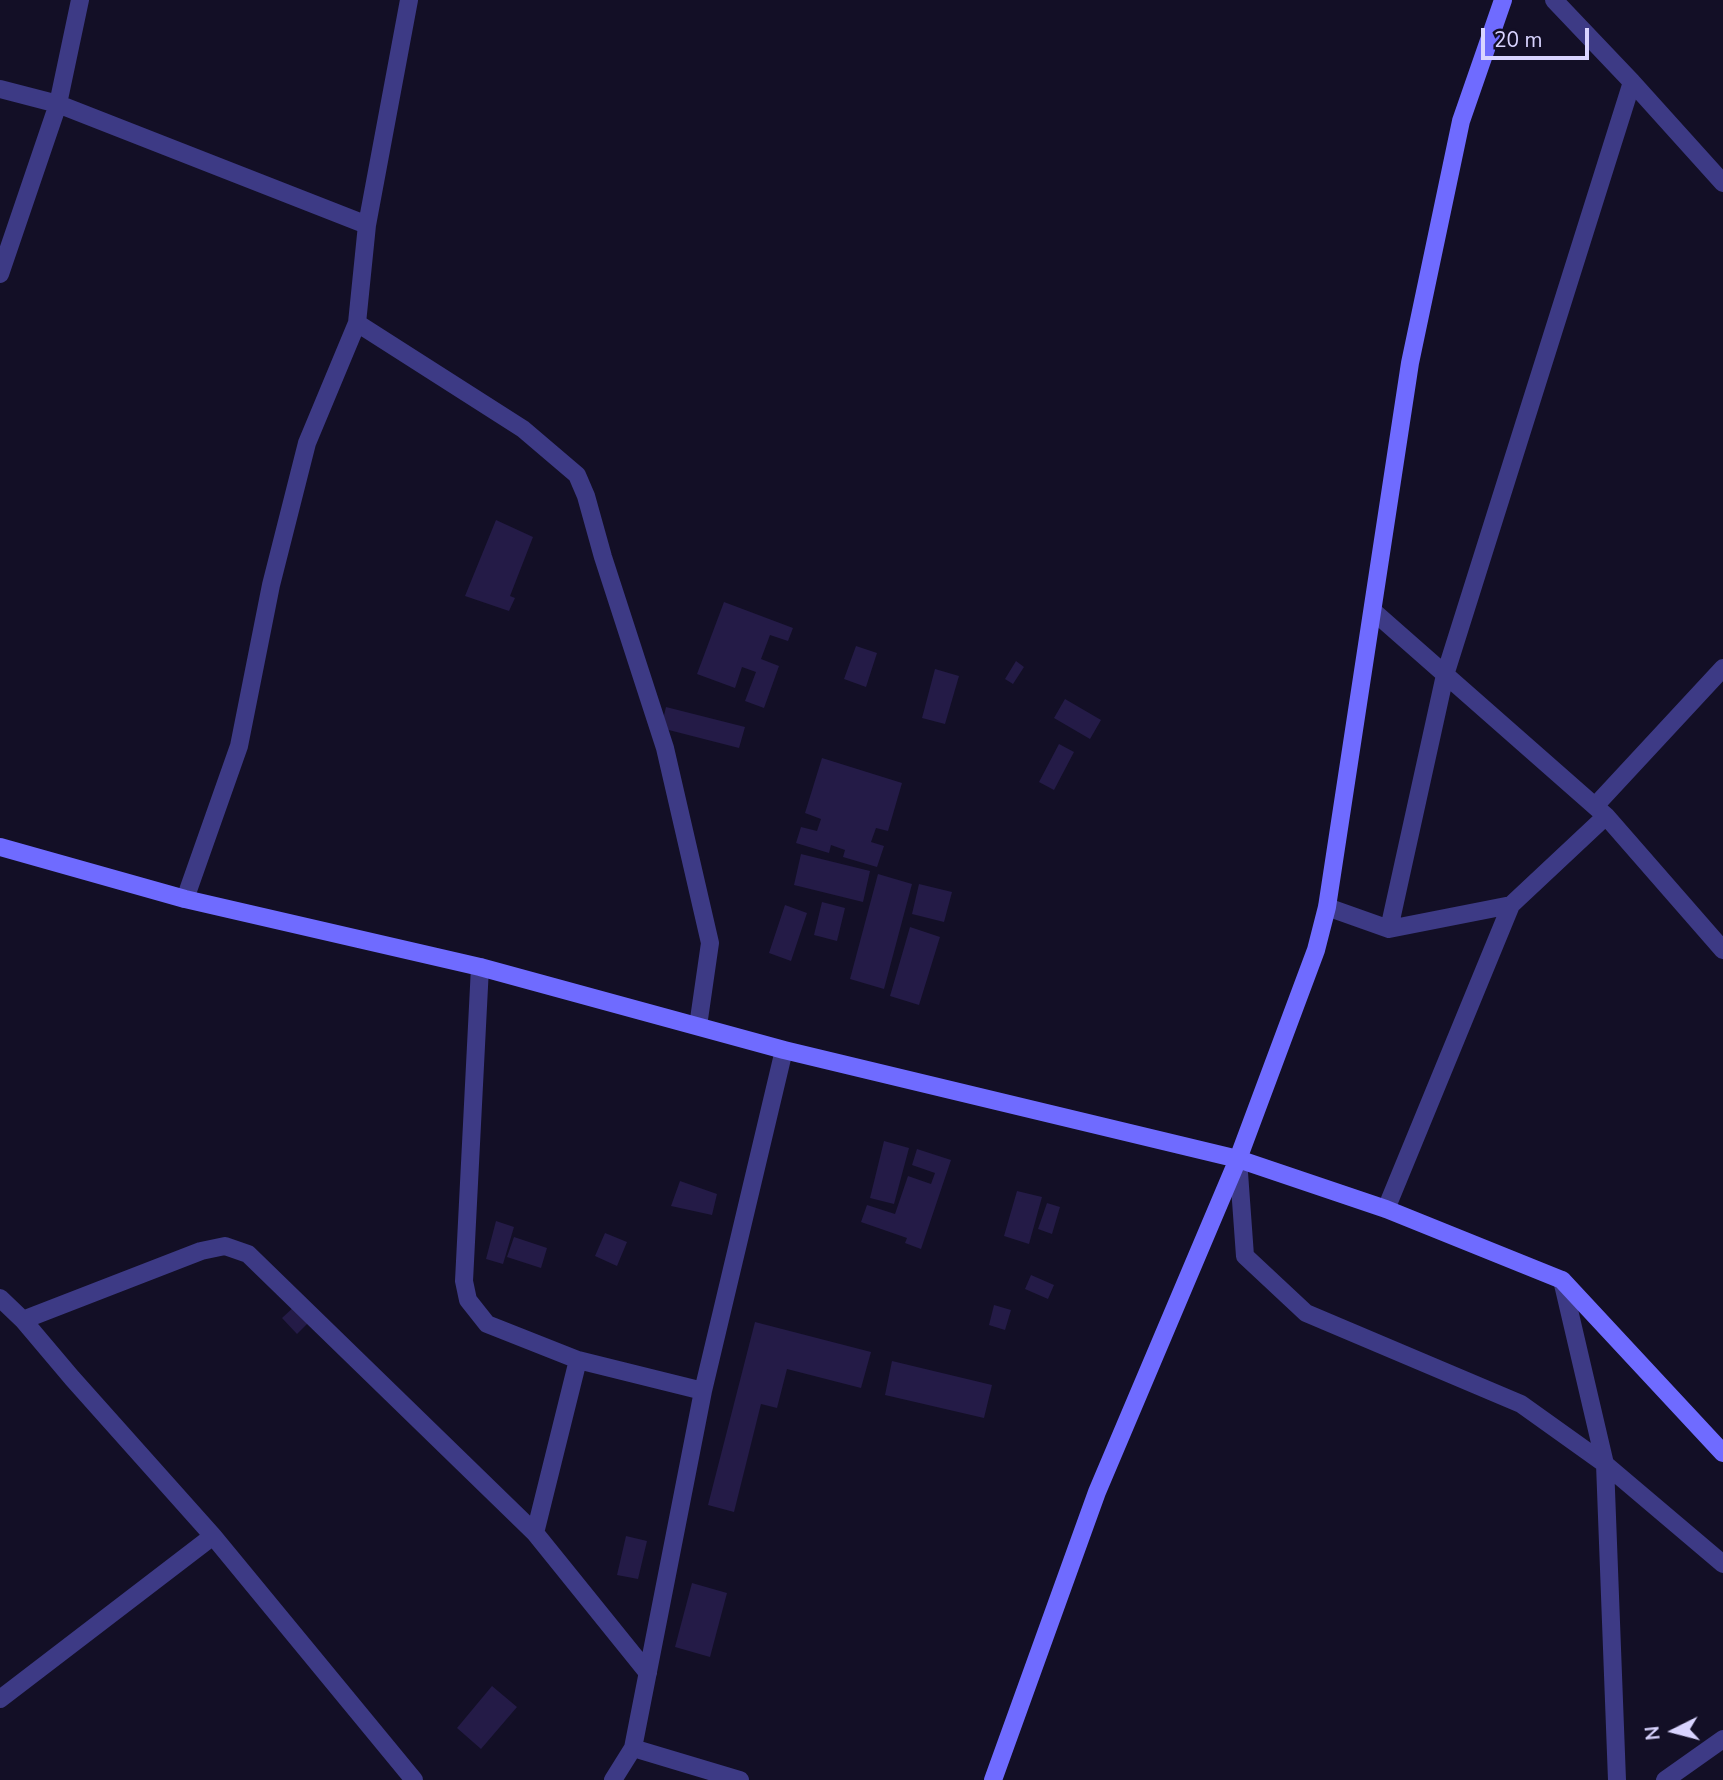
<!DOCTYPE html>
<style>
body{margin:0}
#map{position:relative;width:1723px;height:1780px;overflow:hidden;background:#130f26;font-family:"Nunito Sans",sans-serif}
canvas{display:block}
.north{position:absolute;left:1639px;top:1696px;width:70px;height:70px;-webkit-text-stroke:5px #130f26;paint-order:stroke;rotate:264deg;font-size:19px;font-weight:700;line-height:28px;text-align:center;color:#d9d4ff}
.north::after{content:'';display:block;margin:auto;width:24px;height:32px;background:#d9d4ff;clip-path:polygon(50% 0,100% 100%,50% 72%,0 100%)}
.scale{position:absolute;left:1481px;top:28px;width:108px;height:32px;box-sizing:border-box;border:4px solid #d9d4ff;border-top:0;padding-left:9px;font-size:21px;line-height:24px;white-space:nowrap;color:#d9d4ff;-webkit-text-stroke:5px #130f26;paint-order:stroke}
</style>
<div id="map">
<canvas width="1723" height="1780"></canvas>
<div class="north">N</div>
<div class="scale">20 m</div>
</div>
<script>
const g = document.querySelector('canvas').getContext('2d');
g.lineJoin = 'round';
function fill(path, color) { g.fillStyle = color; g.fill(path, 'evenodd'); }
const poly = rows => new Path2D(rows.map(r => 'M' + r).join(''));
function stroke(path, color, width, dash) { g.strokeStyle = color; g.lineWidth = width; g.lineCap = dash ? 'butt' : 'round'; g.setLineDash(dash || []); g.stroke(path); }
fill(poly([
 [496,520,533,537,510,596,515,598,509,611,465,596],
 [724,602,793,628,788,641,770,635,761,659,779,666,764,708,745,701,756,672,742,667,735,688,697,674],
 [856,646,877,653,866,687,844,679],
 [1016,661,1024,667,1013,684,1005,679],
 [935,669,959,676,945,724,922,718],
 [1065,699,1101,720,1090,739,1054,718],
 [666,707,745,727,739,748,661,728],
 [1059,744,1074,752,1054,790,1039,782],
 [822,758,902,783,888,831,876,828,871,842,884,846,877,867,843,857,845,850,831,845,829,853,796,843,801,827,817,831,821,819,805,813],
 [801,854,870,871,863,902,794,885],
 [878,874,912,884,884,989,850,979],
 [919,884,952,892,944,922,912,914],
 [822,902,845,908,837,941,814,935],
 [785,905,807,913,791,961,769,953],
 [910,927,940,937,919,1005,890,996],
 [884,1141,909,1148,894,1204,870,1198],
 [917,1149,951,1160,921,1249,905,1243,907,1238,861,1222,867,1205,895,1214,908,1176,931,1184,935,1173,912,1165],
 [680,1181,717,1194,712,1215,671,1206],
 [1017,1191,1042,1197,1029,1244,1004,1236],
 [1047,1203,1060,1207,1052,1234,1038,1229],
 [496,1221,514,1227,503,1264,486,1259],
 [605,1233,627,1242,617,1266,595,1256],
 [514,1237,547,1248,541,1268,507,1257],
 [1031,1275,1054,1285,1048,1299,1025,1289],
 [296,1305,311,1320,297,1334,282,1318],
 [994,1305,1011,1310,1005,1330,989,1325],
 [755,1322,871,1352,861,1388,787,1369,777,1408,761,1404,734,1512,708,1505],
 [892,1361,992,1385,984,1418,885,1395],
 [626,1536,647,1541,638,1579,617,1575],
 [692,1583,727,1593,710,1657,675,1647],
 [492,1686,517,1707,481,1749,457,1728]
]), '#241b47');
stroke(poly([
 [1554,0,1632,82,1723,183],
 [0,89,58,104,367,225],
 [0,274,58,104,80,0],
 [357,323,523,429,577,475,586,496,603,557,665,748,710,943,698,1026],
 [1373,611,1606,816,1723,950],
 [1595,806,1723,668],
 [185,899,239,746,271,585,307,443,357,323,367,225,409,0],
 [1327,907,1389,929,1511,905],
 [1389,929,1445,675,1632,82],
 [480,967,464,1281,468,1300,487,1324,578,1360,703,1391],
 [1238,1159,1245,1256,1306,1313,1521,1404,1605,1464,1723,1564],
 [1386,1209,1511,905,1606,816],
 [1562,1280,1605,1464,1617,1780],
 [0,1298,23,1320,72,1378,213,1536,414,1780],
 [23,1320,201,1251,225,1246,248,1254,535,1533,648,1673],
 [535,1533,578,1360],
 [0,1699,213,1536],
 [633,1748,740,1780],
 [613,1780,633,1748,703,1391,784,1050],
 [1665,1780,1723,1739]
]), '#3d3a85', 18);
stroke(poly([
 [0,847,185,899,480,967,784,1050,1238,1159,1386,1209,1562,1280,1723,1453],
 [993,1780,1097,1492,1238,1159,1316,950,1327,907,1410,363,1461,121,1503,0]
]), '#6f6bff', 18);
</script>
